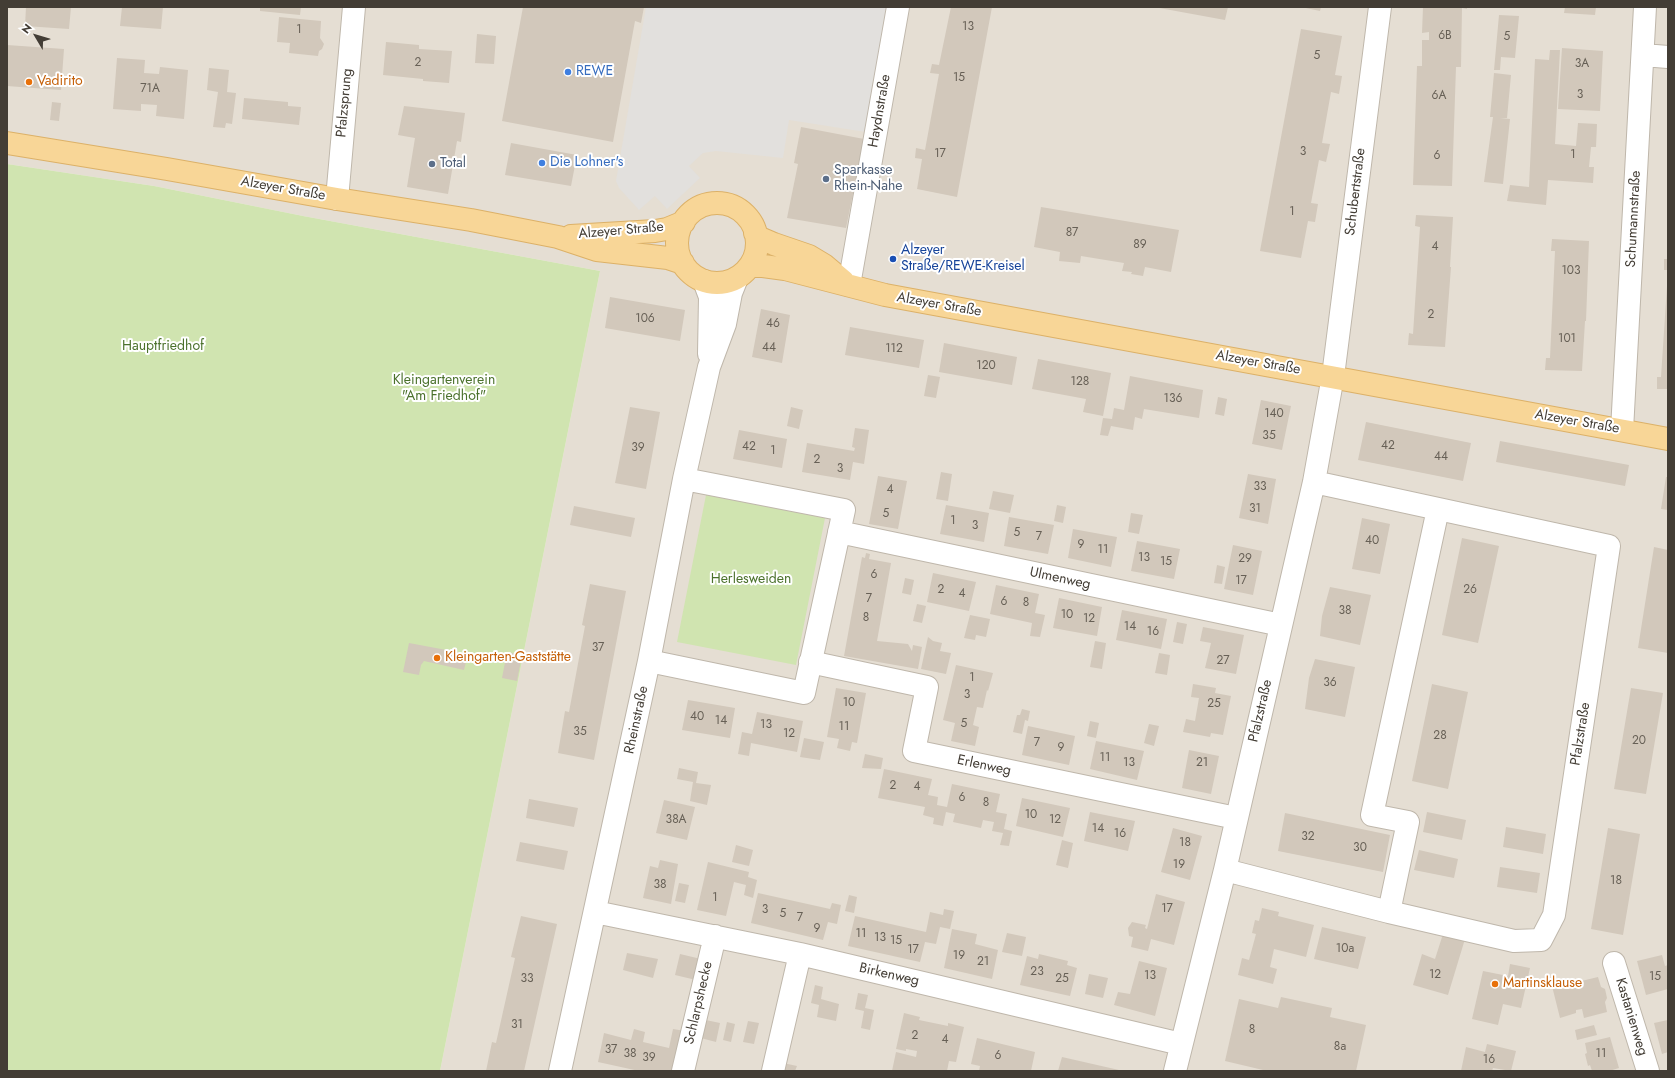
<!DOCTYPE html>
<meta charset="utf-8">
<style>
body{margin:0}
#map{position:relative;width:1675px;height:1078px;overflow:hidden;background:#f1ede5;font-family:Jost,sans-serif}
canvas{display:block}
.frame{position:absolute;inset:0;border:8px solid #433d35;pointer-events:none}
.north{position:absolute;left:16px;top:16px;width:40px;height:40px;-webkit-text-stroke:3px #fff;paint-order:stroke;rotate:308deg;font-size:11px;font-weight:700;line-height:16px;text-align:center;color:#433d35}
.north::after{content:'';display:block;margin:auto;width:14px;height:18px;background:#433d35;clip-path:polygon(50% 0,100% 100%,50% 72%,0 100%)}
</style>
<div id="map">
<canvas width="1675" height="1078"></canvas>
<div class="frame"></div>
<div class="north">N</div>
</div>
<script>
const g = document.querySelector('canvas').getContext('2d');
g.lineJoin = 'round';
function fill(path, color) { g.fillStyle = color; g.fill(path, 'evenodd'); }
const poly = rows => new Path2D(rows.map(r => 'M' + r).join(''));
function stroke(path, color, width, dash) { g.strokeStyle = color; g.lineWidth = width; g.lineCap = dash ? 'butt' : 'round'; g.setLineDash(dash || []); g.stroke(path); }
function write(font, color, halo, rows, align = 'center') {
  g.font = font + ' Jost,sans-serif'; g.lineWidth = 4; g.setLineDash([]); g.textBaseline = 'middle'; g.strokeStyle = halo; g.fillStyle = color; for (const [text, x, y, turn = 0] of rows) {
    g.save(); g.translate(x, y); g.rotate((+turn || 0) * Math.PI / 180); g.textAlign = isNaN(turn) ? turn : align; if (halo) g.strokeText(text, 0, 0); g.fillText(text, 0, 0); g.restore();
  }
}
fill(poly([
 [7,7,1668,7,1668,1071,440,1071,600,271,303,216,154,186,7,164]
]), '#e5ded3');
fill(poly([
 [7,164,154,186,303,216,600,271,440,1071,7,1071],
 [706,495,825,518,796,665,677,642]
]), '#d0e4b0');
fill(poly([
 [646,7,892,7,866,132,789,120,783,158,716,151,703,153,689,166,700,178,667,209,655,196,639,210,619,188,616,181]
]), '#e2e0dd');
fill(poly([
 [26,7,71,7,69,29,25,26],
 [122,7,163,7,161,29,120,26],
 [260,7,301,7,300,15,260,11],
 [523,7,644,7,641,23,635,21,613,142,502,121],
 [951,7,992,7,957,197,917,189,922,159,915,158,916,148,925,150,939,74,930,73,932,64,939,65],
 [1154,7,1228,7,1225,20],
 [1301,7,1321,7,1320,11],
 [1423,7,1467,7,1467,9,1462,8,1461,67,1456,67,1452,186,1413,185,1417,66,1422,66,1422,40,1429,40,1429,32,1422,33],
 [1565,7,1596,7,1595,15,1564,13],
 [1499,15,1519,16,1515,58,1501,57,1500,70,1494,70],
 [279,17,321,21,320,38,324,44,322,49,319,51,318,56,289,53,290,43,277,42],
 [1301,29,1342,36,1335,75,1342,76,1339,94,1331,92,1322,143,1330,144,1326,162,1319,160,1311,203,1318,204,1315,222,1308,221,1301,258,1260,251],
 [477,34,496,36,494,64,475,63],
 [386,42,419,45,419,49,452,51,449,83,423,81,423,79,383,75],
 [7,45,64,49,61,90,7,86],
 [1562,48,1603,51,1600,111,1558,109],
 [1550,50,1560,50,1555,144,1576,146,1578,123,1597,124,1596,147,1591,147,1589,167,1594,167,1593,183,1548,180,1546,205,1507,201,1510,185,1529,187,1535,59,1549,60],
 [117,58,145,60,144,73,159,74,160,67,188,70,184,119,156,116,157,105,141,104,141,111,113,109],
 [209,68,229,70,227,92,236,93,232,124,226,123,225,128,213,127,218,92,207,90],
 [1494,73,1511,75,1507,118,1500,118,1510,119,1503,184,1484,182,1493,117,1490,117],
 [244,98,288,102,288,106,301,107,299,125,242,119],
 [52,102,61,103,59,121,50,120],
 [404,106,465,113,461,142,457,141,448,194,407,187,415,138,398,135],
 [801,127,864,139,846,228,787,218,798,164,794,163],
 [511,143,577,155,571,186,505,175],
 [1041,207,1179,230,1171,272,1145,267,1143,276,1131,274,1132,272,1122,271,1124,263,1081,256,1080,263,1059,261,1060,252,1034,247],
 [1416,215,1453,217,1450,267,1451,267,1445,347,1408,345,1409,333,1413,334,1420,227,1415,226],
 [1552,239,1589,241,1586,321,1585,321,1582,371,1545,370,1546,358,1550,358,1555,251,1551,251],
 [1664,259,1668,259,1668,270,1664,270],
 [1667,286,1668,286,1668,389,1657,389,1657,377,1661,377],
 [610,297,685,310,680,341,605,328],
 [761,309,790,315,782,363,752,357],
 [850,327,924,340,919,368,845,355],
 [944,343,1017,357,1012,385,939,372],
 [1038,359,1111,373,1103,416,1083,412,1086,399,1032,389],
 [928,375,940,377,936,398,924,396],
 [1130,376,1203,390,1199,418,1144,409,1142,419,1135,417,1133,430,1111,426,1108,436,1100,435,1103,418,1112,419,1114,408,1124,410],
 [1218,397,1227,399,1224,416,1215,414],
 [1261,400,1291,406,1282,450,1252,444],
 [630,407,660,412,646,489,615,483],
 [791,407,803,410,799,429,787,426],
 [1366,422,1471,443,1463,481,1358,460],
 [855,428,869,430,864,464,853,462,850,480,802,472,807,443,854,451,855,448,852,447],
 [739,430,787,439,782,468,733,459],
 [1500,441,1629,465,1625,486,1496,462],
 [941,472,952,474,948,501,936,499],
 [1248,474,1276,479,1268,524,1239,518],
 [878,476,907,481,898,529,869,524],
 [1666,477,1668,477,1668,510,1661,509],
 [993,491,1014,495,1010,513,989,509],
 [946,505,989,513,984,542,940,534],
 [1057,505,1066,507,1063,523,1054,521],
 [574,506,635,518,631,537,570,525],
 [1131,513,1143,515,1139,534,1128,532],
 [1009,517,1054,525,1048,554,1004,546],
 [1362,518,1390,524,1380,574,1352,569],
 [1073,529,1117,537,1111,567,1068,558],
 [1462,538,1499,546,1478,643,1442,635],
 [1137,541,1180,549,1174,579,1131,571],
 [1233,545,1262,551,1253,595,1224,589],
 [1654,547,1668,550,1668,653,1638,648],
 [866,553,870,554,869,559,891,563,877,641,908,644,912,651,913,645,922,647,918,669,844,656,862,557,865,558],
 [1217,565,1225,567,1222,584,1214,583],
 [933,573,976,582,969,611,927,602],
 [905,578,914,580,911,595,902,593],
 [590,584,626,591,594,760,558,753,565,711,569,712,585,626,582,625],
 [996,585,1039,594,1035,613,1045,615,1040,637,1030,636,1032,623,990,614],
 [1330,587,1371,595,1360,645,1320,636,1322,616],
 [1059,598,1102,607,1097,636,1053,628],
 [917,604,926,606,922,623,913,621],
 [1122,610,1167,619,1161,649,1116,640],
 [970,615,990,619,986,637,976,635,975,640,964,638],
 [1177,622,1187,624,1183,644,1173,642],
 [1203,627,1244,635,1236,674,1205,668,1211,643,1200,641],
 [928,637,933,641,942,643,940,651,951,653,946,674,921,669],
 [1095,641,1106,643,1102,669,1090,667],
 [409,643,468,654,464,670,424,661,421,665,419,675,403,672],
 [507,652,522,655,517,681,502,678],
 [1159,653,1170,655,1167,675,1155,673],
 [1315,659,1355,667,1345,717,1305,709,1309,678],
 [956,665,993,673,988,691,987,690,983,708,977,707,973,725,979,727,975,746,951,741,955,723,943,720],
 [1193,684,1216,688,1215,693,1231,696,1223,735,1211,733,1210,737,1183,732,1186,719,1195,721,1199,698,1191,697],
 [1432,684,1468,692,1448,789,1412,781],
 [836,688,866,693,857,743,852,742,850,751,837,748,839,739,827,737],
 [1631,688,1663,693,1646,794,1614,789],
 [688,700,735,708,730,738,682,730],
 [1022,709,1030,711,1028,721,1025,720,1022,734,1013,732,1017,715,1020,715],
 [757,712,803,721,797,752,751,743,749,756,738,754,742,732,752,734],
 [1090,721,1099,723,1096,738,1087,736],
 [1149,724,1159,726,1154,746,1144,743],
 [1028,726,1075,736,1069,765,1022,755],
 [804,738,824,742,820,760,800,757],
 [1096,741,1144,751,1137,780,1090,769],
 [1189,750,1219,756,1211,794,1182,788],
 [865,754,883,758,881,769,862,768],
 [679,768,698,772,696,783,711,785,707,805,690,801,693,782,677,779],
 [884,769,932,779,928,795,938,797,937,805,947,807,952,784,1000,794,996,812,1007,814,1004,829,1012,831,1009,846,1000,845,1003,833,992,831,994,822,983,820,981,828,953,822,955,814,946,812,943,826,933,824,934,818,923,815,925,807,878,798],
 [1022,798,1070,808,1063,837,1016,826],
 [529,799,578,808,574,827,526,818],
 [664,800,695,807,687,840,656,833],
 [1090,812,1135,821,1128,851,1084,841],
 [1427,812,1466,820,1462,840,1423,832],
 [1285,813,1390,835,1383,872,1278,851],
 [1506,827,1546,834,1543,854,1503,847],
 [1173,828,1202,836,1190,880,1161,872],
 [1608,828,1640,834,1623,935,1591,929],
 [1062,840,1073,843,1068,868,1056,865],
 [520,842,568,851,564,870,516,861],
 [736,845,753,850,749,866,732,862],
 [1419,850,1458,859,1454,878,1414,870],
 [660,860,678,864,671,904,643,898,650,866,658,868],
 [708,862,749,872,748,877,757,880,753,898,744,895,746,885,734,882,726,916,697,910],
 [1500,867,1540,873,1537,893,1497,887],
 [679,883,689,885,685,903,675,901],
 [758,893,830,909,832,903,841,905,837,924,828,922,823,940,751,923],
 [1156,894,1185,902,1174,945,1151,939,1148,951,1131,947,1133,937,1129,936,1128,928,1132,922,1146,925,1145,928,1147,929],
 [849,895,857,897,854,913,845,911],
 [1262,908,1279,912,1278,916,1314,925,1306,957,1274,949,1270,967,1277,969,1273,984,1238,975,1242,958,1249,960,1256,934,1252,933,1255,920,1259,921],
 [944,909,954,911,950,929,940,927,936,944,925,942,920,962,848,946,855,916,926,932,930,912,943,915],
 [521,916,557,924,524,1071,486,1071,492,1042,496,1043,515,958,511,957],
 [1322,927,1366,937,1358,969,1314,959],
 [952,929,977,934,975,944,998,950,992,979,944,968],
 [1007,933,1026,937,1022,956,1002,952],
 [1443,934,1465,939,1448,995,1413,985,1422,954,1435,959],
 [627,953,658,959,653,978,623,970],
 [680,954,701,959,696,980,675,975],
 [1039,954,1068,961,1067,965,1077,968,1070,996,1020,985,1027,956,1038,959],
 [1662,955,1665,966,1668,965,1668,989,1646,995,1637,961],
 [1139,961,1167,968,1155,1016,1114,1005,1118,992,1130,994],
 [1510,964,1530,968,1521,1008,1503,1004,1498,1025,1472,1019,1483,971,1508,976],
 [1089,974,1108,978,1103,998,1085,994],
 [1598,977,1601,987,1605,989,1607,998,1605,1002,1607,1012,1584,1018,1582,1009,1576,1010,1576,1013,1560,1018,1551,982,1567,978,1569,984],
 [815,985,823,987,821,999,839,1004,836,1021,817,1017,819,1005,811,1003],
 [858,993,868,995,865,1008,874,1010,870,1030,861,1028,864,1011,855,1009],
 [1281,997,1332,1008,1330,1017,1366,1025,1356,1071,1263,1071,1263,1070,1225,1061,1239,999,1278,1008],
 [904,1013,920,1017,919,1020,948,1026,948,1023,964,1027,956,1062,949,1061,947,1071,892,1071,896,1052,916,1057,917,1051,906,1049,906,1051,896,1049],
 [701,1019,720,1023,716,1042,697,1037],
 [1668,1020,1668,1052,1662,1054,1654,1023],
 [748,1021,759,1023,754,1044,743,1042],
 [727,1022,735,1024,731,1042,723,1040],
 [1594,1025,1597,1035,1577,1040,1575,1030],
 [634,1029,645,1032,643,1042,669,1048,673,1029,685,1031,676,1071,639,1071,598,1062,604,1033,631,1040],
 [1610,1037,1619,1068,1609,1071,1592,1071,1590,1065,1588,1066,1585,1054,1587,1053,1585,1043],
 [977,1038,1035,1052,1031,1071,979,1071,980,1066,971,1064],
 [1487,1044,1516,1051,1511,1071,1493,1068,1492,1071,1461,1071,1466,1047,1485,1052],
 [1062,1057,1119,1070,1119,1071,1058,1071],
 [783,1063,797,1066,795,1071,782,1071]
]), '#d2c8bb');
const minor = poly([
 [1643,55,1668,57],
 [337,199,354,7],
 [704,281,710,297,709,354],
 [849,285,898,7],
 [1622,430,1645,7],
 [839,532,1281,625],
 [649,661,804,693,844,510,684,479],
 [810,662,927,687,914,751,1236,818],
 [1225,870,1389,912,1514,941,1541,940,1554,915,1609,546,1314,482],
 [595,912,800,954,1181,1044],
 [1389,912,1408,822,1372,815,1438,509],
 [1614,963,1648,1071],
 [560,1071,649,661,684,479,709,367,725,324,731,293,737,278],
 [683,1071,715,936],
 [773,1071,800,954],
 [1175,1071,1225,870,1314,482,1333,376,1380,7]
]);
const major = poly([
 [7,143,167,169,337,199,471,220,558,237,597,250,668,258,683,263],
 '677 243a40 40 0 1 1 80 0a40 40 0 1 1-80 0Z',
 [755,233,760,238,774,244,809,256,824,265,843,281],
 [571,236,655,231,667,229,684,222],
 [750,266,763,266,785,269,885,295,1668,439]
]);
stroke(minor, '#bfb7ab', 24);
stroke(major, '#dcb168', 24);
stroke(minor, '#fff', 22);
stroke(major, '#f8d697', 22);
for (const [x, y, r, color] of [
 [568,72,4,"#3f7fe0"],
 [29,82,4,"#e8710a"],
 [542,163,4,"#3f7fe0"],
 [432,164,4,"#5c6f8a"],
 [826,179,4,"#5c6f8a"],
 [893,259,4,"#1a4fb4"],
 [437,658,4,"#e8710a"],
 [1495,984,4,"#e8710a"]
]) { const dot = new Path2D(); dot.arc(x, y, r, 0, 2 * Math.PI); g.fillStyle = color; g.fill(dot); stroke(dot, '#fff', 1.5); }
write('12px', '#676056', null, [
 ["13",968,27],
 ["1",299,30],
 ["6B",1445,36],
 ["5",1507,37],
 ["5",1317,56],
 ["2",418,63],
 ["3A",1582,64],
 ["15",959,78],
 ["71A",150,89],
 ["3",1580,95],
 ["6A",1439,96],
 ["3",1303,152],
 ["17",940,154],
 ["1",1573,155],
 ["6",1437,156],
 ["1",1292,212],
 ["87",1072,233],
 ["89",1140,245],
 ["4",1435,247],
 ["103",1571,271],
 ["2",1431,315],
 ["106",645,319],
 ["46",773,324],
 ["101",1567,339],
 ["44",769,348],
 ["112",894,349],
 ["120",986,366],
 ["128",1080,382],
 ["136",1173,399],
 ["140",1274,414],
 ["35",1269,436],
 ["42",1388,446],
 ["42",749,447],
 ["39",638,448],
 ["1",773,451],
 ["44",1441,457],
 ["2",817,460],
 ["3",840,469],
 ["33",1260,487],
 ["4",890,490],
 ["31",1255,509],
 ["5",886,514],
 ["1",953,521],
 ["3",975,526],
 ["5",1017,533],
 ["7",1039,537],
 ["40",1372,541],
 ["9",1081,545],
 ["11",1103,550],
 ["13",1144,558],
 ["29",1245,559],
 ["15",1166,562],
 ["6",874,575],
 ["17",1241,581],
 ["2",941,590],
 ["26",1470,590],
 ["4",962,594],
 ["7",869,599],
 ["6",1004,602],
 ["8",1026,603],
 ["38",1345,611],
 ["10",1067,615],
 ["8",866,618],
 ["12",1089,619],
 ["14",1130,627],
 ["16",1153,632],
 ["37",598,648],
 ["27",1223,661],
 ["1",972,678],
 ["36",1330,683],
 ["3",967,695],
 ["10",849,703],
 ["25",1214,704],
 ["40",697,717],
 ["14",721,721],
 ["5",964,724],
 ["13",766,725],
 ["11",844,727],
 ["35",580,732],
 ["12",789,734],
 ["28",1440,736],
 ["20",1639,741],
 ["7",1037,743],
 ["9",1061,748],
 ["11",1105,758],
 ["13",1129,763],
 ["21",1202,763],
 ["2",893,786],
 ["4",917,787],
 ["6",962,798],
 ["8",986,803],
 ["10",1031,815],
 ["38A",676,820],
 ["12",1055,820],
 ["14",1098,829],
 ["16",1120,834],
 ["32",1308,837],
 ["18",1185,843],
 ["30",1360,848],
 ["19",1179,865],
 ["18",1616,881],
 ["38",660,885],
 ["1",715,898],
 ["17",1167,909],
 ["3",765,910],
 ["5",783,914],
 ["7",800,918],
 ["9",817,929],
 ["11",861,934],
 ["13",880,938],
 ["15",896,941],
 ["10a",1345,949],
 ["17",913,950],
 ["19",959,956],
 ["21",983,962],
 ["23",1037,972],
 ["12",1435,975],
 ["13",1150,976],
 ["15",1655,977],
 ["33",527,979],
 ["25",1062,979],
 ["31",517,1025],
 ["8",1252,1030],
 ["2",915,1036],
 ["4",945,1040],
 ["8a",1340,1047],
 ["37",611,1050],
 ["38",630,1054],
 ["11",1601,1054],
 ["6",998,1056],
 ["39",649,1058],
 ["16",1489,1060]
]);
write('14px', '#366cbe', '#fff', [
 ["REWE",576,72],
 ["Die Lohner's",550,163]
], 'left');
write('14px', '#c56008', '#fff', [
 ["Vadirito",37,82],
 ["Kleingarten-Gaststätte",445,658],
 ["Martinsklause",1503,984]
], 'left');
write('14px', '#433d35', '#fff', [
 ["Pfalzsprung",345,103,-85],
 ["Haydnstraße",880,111,-80],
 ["Alzeyer Straße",283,189,10],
 ["Schubertstraße",1356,192,-83],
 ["Schumannstraße",1634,219,-87],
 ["Alzeyer Straße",621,231,-5],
 ["Alzeyer Straße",939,305,10],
 ["Alzeyer Straße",1258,363,10],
 ["Alzeyer Straße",1577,422,10],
 ["Ulmenweg",1060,579,12],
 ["Pfalzstraße",1261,711,-77],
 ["Rheinstraße",637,720,-78],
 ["Pfalzstraße",1581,734,-81],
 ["Erlenweg",984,766,12],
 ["Birkenweg",889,975,13],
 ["Schlarpshecke",699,1003,-77],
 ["Kastanienweg",1631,1017,73]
]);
write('14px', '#4e5e75', '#fff', [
 ["Total",440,164],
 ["Sparkasse",834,171],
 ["Rhein-Nahe",834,187]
], 'left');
write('14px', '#164399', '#fff', [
 ["Alzeyer",901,251],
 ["Straße/REWE-Kreisel",901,267]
], 'left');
write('14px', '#4b712c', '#fff', [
 ["Hauptfriedhof",163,347],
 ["Kleingartenverein",444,381],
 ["\"Am Friedhof\"",444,397],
 ["Herlesweiden",751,580]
]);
</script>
